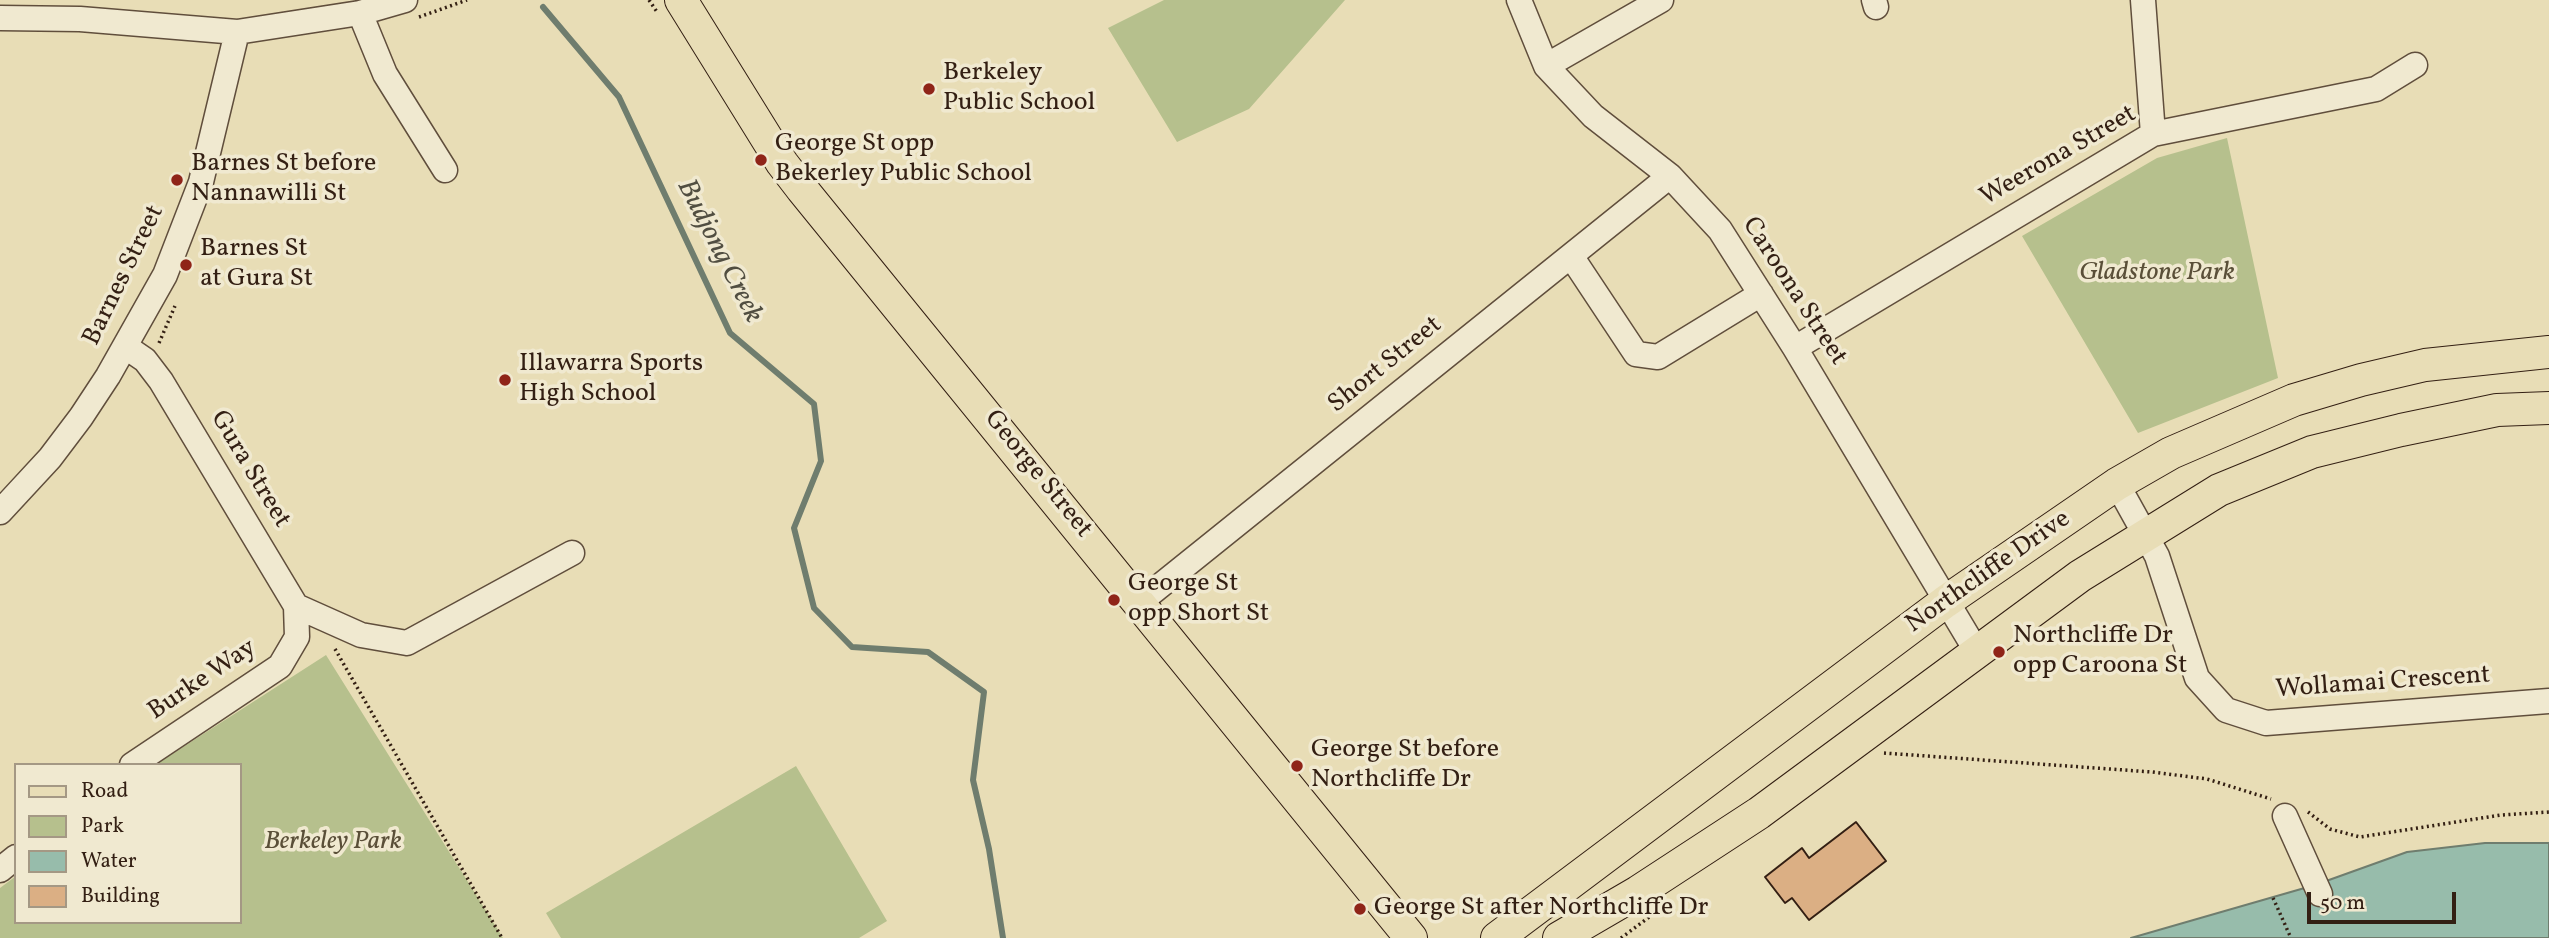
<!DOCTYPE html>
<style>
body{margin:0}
#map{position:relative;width:2549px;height:938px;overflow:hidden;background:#e8ddb6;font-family:Vollkorn,serif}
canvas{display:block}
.legend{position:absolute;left:14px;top:763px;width:228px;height:161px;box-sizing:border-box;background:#f0e9d0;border:2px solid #a49884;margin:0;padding:9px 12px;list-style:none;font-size:21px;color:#331f13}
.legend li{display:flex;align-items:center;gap:14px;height:35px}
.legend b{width:35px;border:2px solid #a49884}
.scale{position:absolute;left:2307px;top:892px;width:149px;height:32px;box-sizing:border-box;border:4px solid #331f13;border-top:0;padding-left:9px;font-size:21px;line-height:24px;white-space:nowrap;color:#331f13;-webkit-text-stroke:5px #f0e9d0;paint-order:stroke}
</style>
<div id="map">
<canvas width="2549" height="938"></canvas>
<ul class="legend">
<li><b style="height:9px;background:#e8ddb6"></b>Road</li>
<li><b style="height:19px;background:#b6c08d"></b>Park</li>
<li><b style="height:19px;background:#97bcab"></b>Water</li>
<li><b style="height:19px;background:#dbaf84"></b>Building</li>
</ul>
<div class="scale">50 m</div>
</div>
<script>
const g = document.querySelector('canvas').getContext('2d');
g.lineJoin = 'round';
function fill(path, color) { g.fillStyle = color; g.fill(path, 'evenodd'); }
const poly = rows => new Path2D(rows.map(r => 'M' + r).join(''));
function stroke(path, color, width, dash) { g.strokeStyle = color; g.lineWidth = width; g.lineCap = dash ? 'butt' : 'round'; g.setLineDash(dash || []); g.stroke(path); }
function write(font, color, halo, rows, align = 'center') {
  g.font = font + ' Vollkorn,serif'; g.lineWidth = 7; g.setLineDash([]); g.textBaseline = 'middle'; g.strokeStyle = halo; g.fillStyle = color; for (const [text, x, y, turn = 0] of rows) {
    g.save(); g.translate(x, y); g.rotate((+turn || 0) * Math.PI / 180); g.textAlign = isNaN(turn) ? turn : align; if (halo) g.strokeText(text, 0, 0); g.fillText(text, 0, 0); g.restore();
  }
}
fill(poly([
 [1164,0,1345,0,1249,109,1177,142,1108,28],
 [2227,138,2278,378,2138,433,2022,236,2157,158],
 [326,655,503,938,0,938,0,888,16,876,16,922,240,922,240,765,155,765],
 [796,766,887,921,859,938,561,938,546,913]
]), '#b6c08d');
const water = poly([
 [2485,843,2549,843,2549,938,2131,938,2315,885,2407,852,2485,843]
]);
fill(water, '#97bcab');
stroke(water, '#6f7d6e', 2);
stroke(poly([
 [543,7,619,97,730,333,814,404,821,461,794,528,814,608,852,647,928,652,984,692,973,780,989,849,1003,938]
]), '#6f7d6e', 6);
const building = poly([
 [1856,822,1886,861,1809,920,1792,898,1785,903,1765,877,1802,848,1809,858,1856,822]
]);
fill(building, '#dbaf84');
stroke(building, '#331f13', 2);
const minor = poly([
 [1519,0,1546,66,1593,116,1670,176,1720,230,1795,348,1977,652],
 [1874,0,1876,7],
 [2143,0,2153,134],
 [360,13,385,74,445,170],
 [0,18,80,19,237,32,360,13,405,0],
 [1546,66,1661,0],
 [1571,256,1636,354,1658,357,1761,294],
 [126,347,145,360,161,381,296,606,297,637,280,666,132,765],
 [1795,348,2153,134,2376,89,2415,65],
 [2117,484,2157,556,2197,678,2226,710,2266,723,2549,701],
 [0,512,50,458,81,417,108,376,165,275,201,182,237,32],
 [1140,602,1670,176],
 [296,606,361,635,407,643,572,553],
 [2285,816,2320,894],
 [0,870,16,857]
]);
const major = poly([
 [681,0,782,163,802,189,1411,938],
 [1497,938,1945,602,2117,484,2171,453,2294,400,2361,380,2425,365,2549,352],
 [1559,938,1638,892,1759,813,2080,576,2219,490,2312,452,2401,430,2497,410,2549,408]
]);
stroke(minor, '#604e3c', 27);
stroke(major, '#331f13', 34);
stroke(poly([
 [649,0,657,12],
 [419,17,467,0],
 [159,343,175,306],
 [335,649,502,938],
 [1884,753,2152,772,2207,779,2271,799],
 [2308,812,2330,829,2360,837,2501,815,2549,812],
 [2273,898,2291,938],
 [1621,938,1652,915]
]), '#331f13', 3.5, [2, 3.5]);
stroke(minor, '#f0e9d0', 24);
stroke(major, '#e8ddb6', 32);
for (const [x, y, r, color] of [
 [929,89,7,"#8f2418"],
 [761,160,7,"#8f2418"],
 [177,180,7,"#8f2418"],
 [186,265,7,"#8f2418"],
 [505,380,7,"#8f2418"],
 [1114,600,7,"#8f2418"],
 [1999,652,7,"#8f2418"],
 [1297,766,7,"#8f2418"],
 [1360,909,7,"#8f2418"]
]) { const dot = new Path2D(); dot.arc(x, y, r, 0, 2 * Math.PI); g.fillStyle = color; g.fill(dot); stroke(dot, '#f0e9d0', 2.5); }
write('26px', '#331f13', '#f0e9d0', [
 ["Berkeley",943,74],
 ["Public School",943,104],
 ["George St opp",775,145],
 ["Bekerley Public School",775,175],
 ["Barnes St before",191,165],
 ["Nannawilli St",191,195],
 ["Barnes St",200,250],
 ["at Gura St",200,280],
 ["Illawarra Sports",519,365],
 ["High School",519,395],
 ["George St",1128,585],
 ["opp Short St",1128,615],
 ["Northcliffe Dr",2013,637],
 ["opp Caroona St",2013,667],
 ["George St before",1311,751],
 ["Northcliffe Dr",1311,781],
 ["George St after Northcliffe Dr",1374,909]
], 'left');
write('26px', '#331f13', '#f0e9d0', [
 ["Weerona Street",2059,157,-30],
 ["Barnes Street",125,276,-64],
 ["Caroona Street",1793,292,57],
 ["Short Street",1386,366,-39],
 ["Gura Street",249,470,59],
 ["George Street",1037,475,51],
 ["Northcliffe Drive",1989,573,-35],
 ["Burke Way",203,681,-34],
 ["Wollamai Crescent",2383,684,-4]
]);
write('italic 26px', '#5a4f38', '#f0e9d0', [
 ["Gladstone Park",2157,274],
 ["Berkeley Park",333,843]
]);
write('italic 28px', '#514e41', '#f0e9d0', [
 ["Budjong Creek",718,252,63]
]);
</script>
